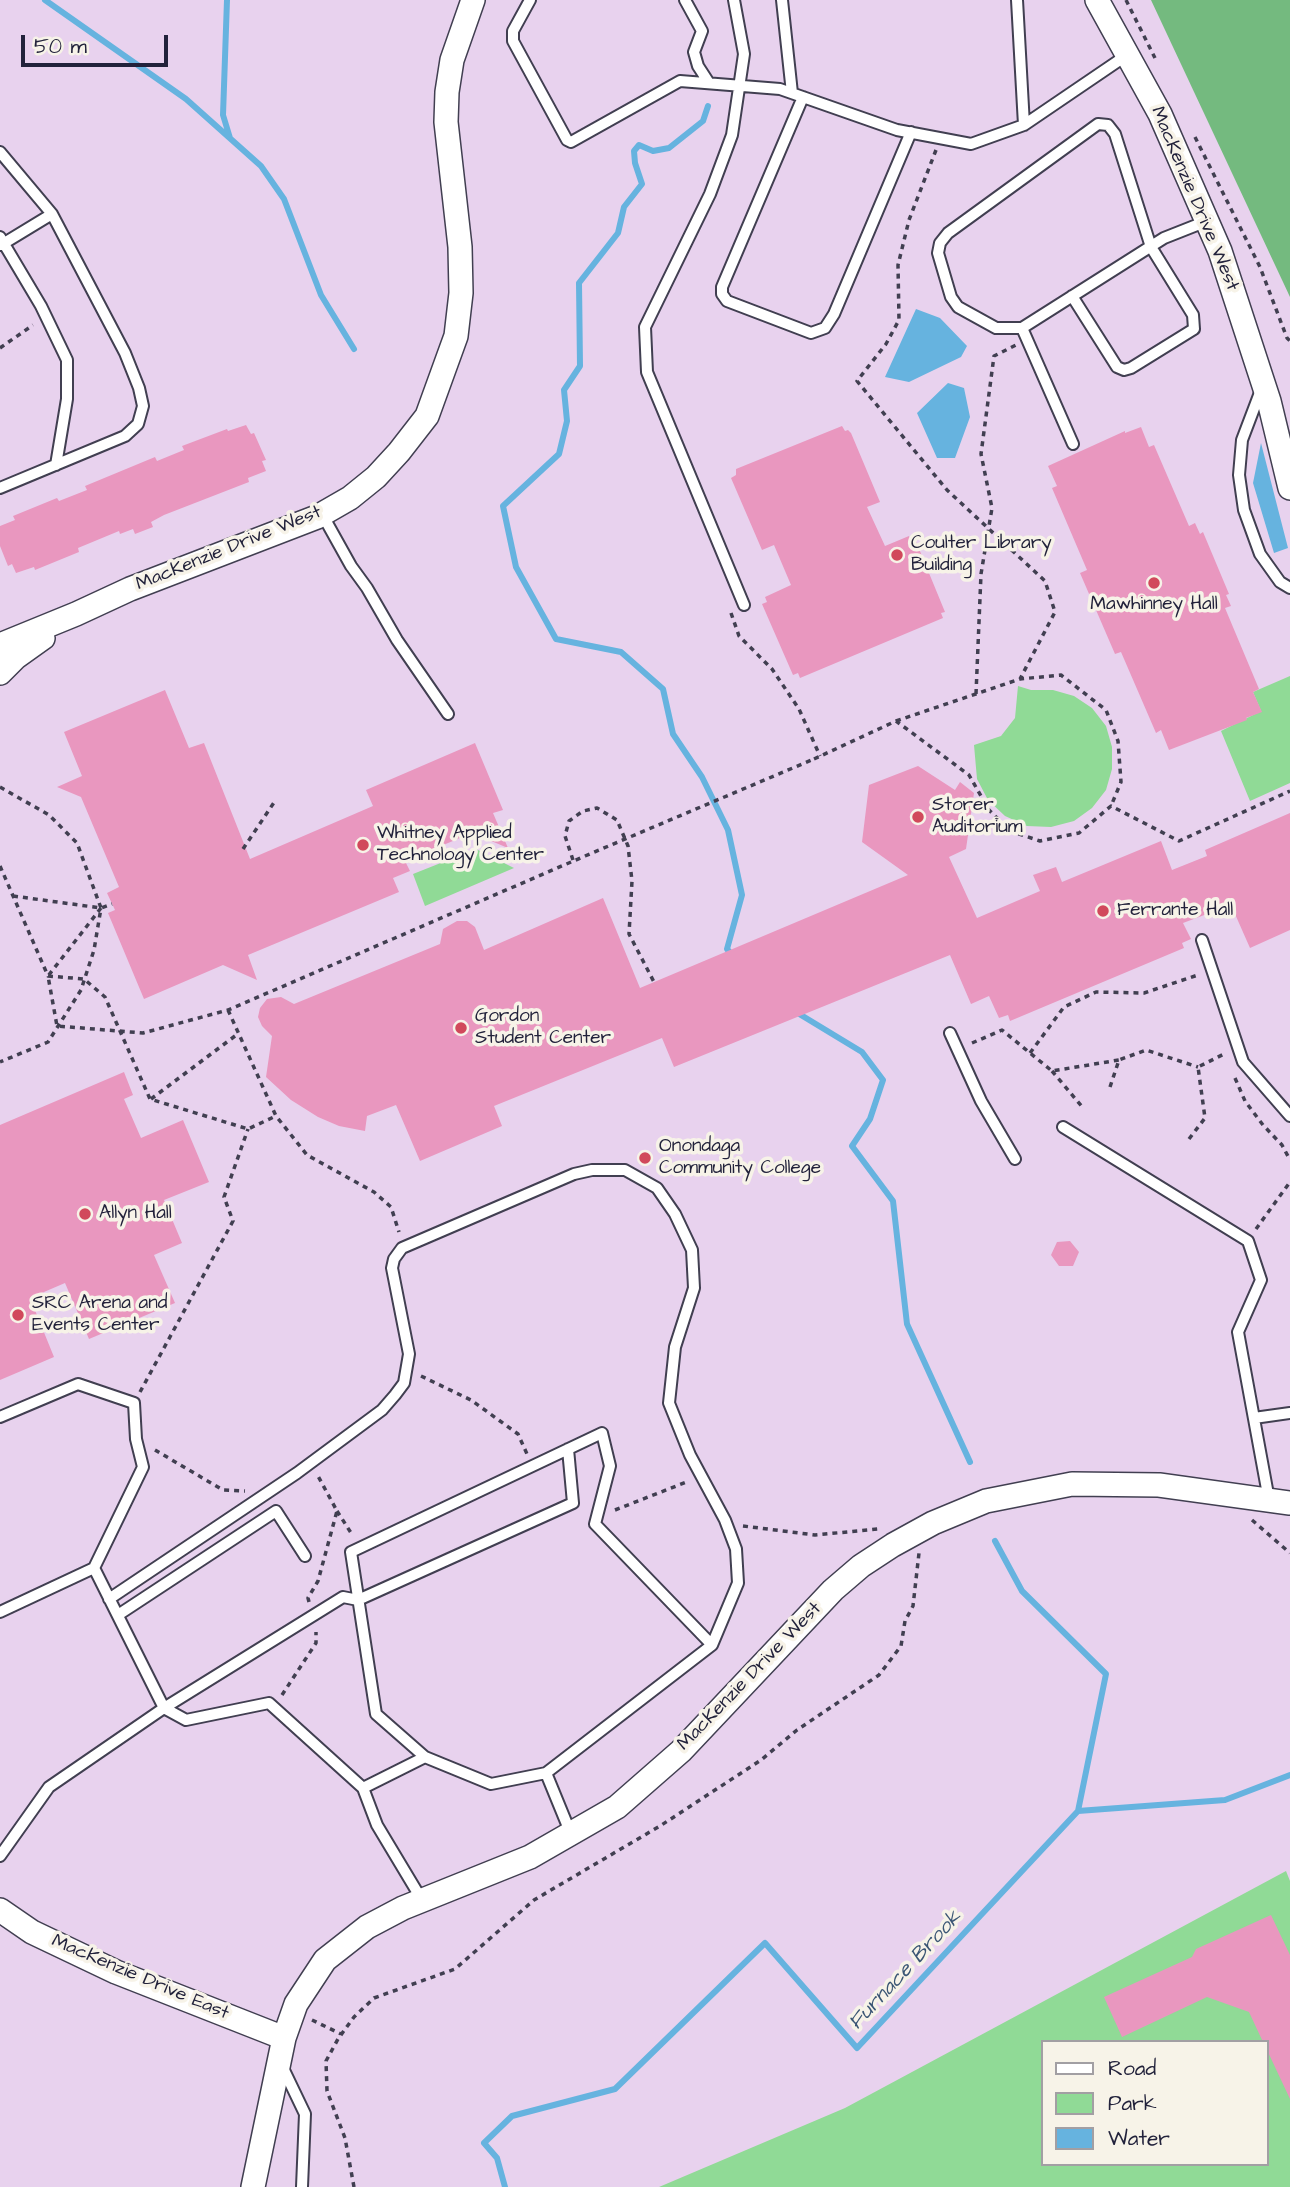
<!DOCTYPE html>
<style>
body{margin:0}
#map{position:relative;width:1290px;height:2187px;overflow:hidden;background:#efe6cc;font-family:"Architects Daughter",sans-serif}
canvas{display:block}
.legend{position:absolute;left:1041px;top:2040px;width:228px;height:126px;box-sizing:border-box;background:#f7f3e8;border:2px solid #a29fa3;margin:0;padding:9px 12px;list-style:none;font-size:21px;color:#22223b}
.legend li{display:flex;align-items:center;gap:14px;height:35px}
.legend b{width:35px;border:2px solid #a29fa3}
.scale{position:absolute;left:21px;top:35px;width:147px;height:32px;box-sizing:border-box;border:4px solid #22223b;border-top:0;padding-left:9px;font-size:21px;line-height:24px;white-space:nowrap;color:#22223b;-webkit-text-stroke:5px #f7f3e8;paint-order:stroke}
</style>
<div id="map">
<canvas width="1290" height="2187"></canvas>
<ul class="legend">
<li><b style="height:9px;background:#fff"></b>Road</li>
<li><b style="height:19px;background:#90da96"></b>Park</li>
<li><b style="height:19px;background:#66b3df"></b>Water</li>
</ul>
<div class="scale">50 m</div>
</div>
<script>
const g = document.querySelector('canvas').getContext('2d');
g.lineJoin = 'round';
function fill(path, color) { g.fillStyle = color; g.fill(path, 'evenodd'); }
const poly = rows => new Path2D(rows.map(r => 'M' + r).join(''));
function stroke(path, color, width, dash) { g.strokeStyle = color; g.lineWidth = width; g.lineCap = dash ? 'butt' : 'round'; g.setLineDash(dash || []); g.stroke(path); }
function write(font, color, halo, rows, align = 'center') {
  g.font = font + ' "Architects Daughter",sans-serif'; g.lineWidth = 7; g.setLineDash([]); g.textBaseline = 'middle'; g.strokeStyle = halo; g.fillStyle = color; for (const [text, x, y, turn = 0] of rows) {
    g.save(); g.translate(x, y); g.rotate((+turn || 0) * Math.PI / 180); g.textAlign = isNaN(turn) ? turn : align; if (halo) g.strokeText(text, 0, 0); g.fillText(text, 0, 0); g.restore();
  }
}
fill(poly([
 [0,0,1154,0,1290,274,1290,2187,0,2187],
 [1043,2042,1267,2042,1267,2164,1043,2164]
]), '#e8d2ee');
fill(poly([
 [1290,676,1290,783,1250,801,1221,731,1261,711,1253,692],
 [1018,686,1031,690,1053,690,1074,696,1092,708,1106,726,1112,747,1112,769,1106,790,1092,808,1074,821,1051,827,1027,826,1005,816,988,800,977,779,974,745,1001,736,1015,718],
 [476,849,514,868,425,906,413,874],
 [1286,1871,1290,1881,1290,2187,659,2187,845,2108],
 [1043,2042,1267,2042,1267,2164,1043,2164]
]), '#90da96');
fill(poly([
 [1151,0,1290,0,1290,297]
]), '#74ba7f');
fill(poly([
 [916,309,940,318,967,346,961,357,909,382,885,377],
 [948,383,964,388,970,417,955,458,937,458,917,413],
 [1261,443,1288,548,1274,553,1253,483]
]), '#66b3df');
stroke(poly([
 [45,0,186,99,261,166,284,199,321,295,354,349],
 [227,0,223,115,230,138],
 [708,106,703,121,669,148,653,151,639,145,634,151,635,163,642,184,624,207,618,233,579,283,580,366,564,390,567,421,559,454,503,506,516,567,556,639,621,652,663,689,673,734,702,777,728,830,742,895,727,949,734,957],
 [796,1012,862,1052,883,1080,870,1119,852,1146,893,1201,907,1324,970,1462],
 [1078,1811,1225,1800,1290,1775],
 [505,2187,497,2158,484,2143,512,2116,615,2089,765,1943,857,2048,1078,1811,1106,1674,1022,1591,995,1541]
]), '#66b3df', 6);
fill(poly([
 [246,425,251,434,254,433,266,460,262,461,266,471,248,478,249,482,164,515,151,522,153,527,135,534,133,529,120,534,119,531,78,548,79,552,35,570,34,567,16,573,12,564,8,566,0,546,0,526,15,520,13,516,57,498,59,501,87,490,85,486,155,457,157,461,184,450,182,446,227,429,228,431],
 [842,426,845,431,848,430,851,433,880,502,867,507,885,546,909,536,911,542,915,539,945,612,941,613,943,618,800,678,798,673,793,675,762,604,767,602,765,597,791,585,774,545,762,550,731,478,736,475,736,469],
 [1141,427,1149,447,1154,445,1189,526,1195,523,1200,534,1203,532,1229,594,1226,595,1231,606,1225,608,1259,689,1253,692,1262,712,1246,718,1247,720,1169,750,1161,730,1156,733,1121,652,1115,654,1080,573,1087,570,1052,488,1057,486,1048,466,1125,431,1125,433],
 [165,690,189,748,204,743,250,859,373,806,366,790,475,743,503,810,493,813,508,848,472,833,405,861,410,871,393,878,399,892,248,955,257,980,223,965,144,999,108,913,115,910,107,893,119,887,81,797,57,787,82,776,64,732],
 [918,766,955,790,960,782,974,793,966,849,949,857,977,918,1040,891,1033,875,1056,867,1062,882,1161,841,1172,870,1207,856,1205,850,1290,813,1290,930,1250,948,1231,905,1183,923,1191,939,1182,943,1184,948,1010,1021,1008,1015,999,1018,989,996,971,1004,950,955,674,1067,662,1038,494,1106,502,1126,420,1161,396,1105,367,1116,365,1131,339,1126,318,1117,291,1100,266,1077,272,1036,262,1026,258,1017,260,1008,267,999,281,997,294,1004,440,944,443,929,457,921,467,921,475,927,484,950,603,898,640,988,908,875,862,842,869,785],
 [124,1072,133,1095,124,1099,141,1138,183,1120,209,1182,164,1200,182,1243,154,1255,175,1303,89,1339,65,1283,30,1298,54,1357,0,1380,0,1125],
 [1070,1241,1079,1252,1073,1266,1059,1266,1051,1255,1057,1242],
 [1271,1915,1290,1955,1290,2099,1267,2050,1267,2042,1263,2042,1249,2012,1207,1997,1122,2037,1104,1997,1192,1957,1196,1949]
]), '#e997bf');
const service = poly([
 [530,0,513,31,513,41,567,140,571,142,680,81,780,89,897,130,971,144,1024,125,1127,55],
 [685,0,702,31,694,52,698,66,709,83],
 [734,0,744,54,732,135,710,194,645,327,647,372,744,605],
 [782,0,792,93],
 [1017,0,1024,125],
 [803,97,722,287,722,294,727,301,811,333,825,328,834,314,911,132],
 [0,152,52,214,125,353,139,388,143,406,138,424,125,436,0,488],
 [0,237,41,306,67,360,67,399,56,465],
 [1,245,52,214],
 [1022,328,996,328,958,307,951,297,938,253,940,243,948,233,1098,124,1108,125,1115,134,1151,247,1193,315,1194,329,1131,368,1124,370,1117,367,1072,296],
 [1261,390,1242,440,1239,475,1244,510,1260,554,1280,582,1290,588],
 [1073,444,1022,328,1164,238,1207,221],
 [322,514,351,566,367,588,397,640,448,714],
 [1202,940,1243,1062,1290,1116],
 [950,1033,981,1101,1015,1159],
 [1063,1127,1248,1241,1261,1280,1238,1332,1269,1500],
 [0,1417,78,1384,134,1403,136,1439,143,1467,94,1568,0,1612],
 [1254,1418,1290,1413],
 [94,1568,164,1708,343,1597,358,1600,573,1503,568,1449],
 [109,1599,297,1473,382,1410,395,1395,404,1383,409,1354,392,1268,394,1259,402,1248,574,1174,592,1170,625,1170,657,1188,675,1214,692,1250,694,1288,675,1347,669,1403,690,1455,725,1520,736,1549,738,1583,712,1645,546,1773,571,1834],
 [118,1615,276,1511,305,1556],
 [425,1757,376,1714,351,1552,602,1433,610,1466,595,1524,712,1645],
 [363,1788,377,1825,422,1900],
 [0,1856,49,1787,164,1708,186,1720,269,1703,363,1788,425,1757,491,1784,546,1773],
 [282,2066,305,2114,302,2187]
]);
const minor = poly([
 [1097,0,1160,114,1220,251,1269,401,1290,488],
 [0,645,76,614,130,589,317,517,350,498,376,477,399,452,427,416,456,336,461,293,460,247,446,122,447,92,452,60,473,0],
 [0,673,15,658,43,638],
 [0,1910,32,1932,116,1972,284,2038],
 [253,2187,284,2038,296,2004,325,1960,367,1927,403,1908,530,1857,617,1807,681,1751,833,1590,861,1566,893,1545,933,1523,986,1501,1072,1484,1159,1485,1290,1503]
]);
stroke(service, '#413f51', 14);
stroke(minor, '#413f51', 26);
stroke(poly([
 [1126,0,1155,58],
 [1195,137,1260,267,1287,338,1290,341],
 [936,150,909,220,898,265,899,320,886,344,857,381,947,490,1045,581,1055,612,1020,679],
 [0,348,33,325],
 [731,613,739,636,772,669,799,709,820,756],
 [976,694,981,574,992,508,981,454,994,356,1016,345],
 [896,721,1020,679,1061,675,1106,710,1118,741,1121,782,1111,806],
 [814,759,896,721,969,775,989,810,1010,831,1040,841,1079,833,1111,806,1179,841,1290,791],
 [0,787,49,815,77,843,101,908,94,950,81,990,48,1042,0,1062],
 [243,849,275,801],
 [573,860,565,836,569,821,583,811,597,808,617,820,628,846,632,881,629,934,654,982],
 [0,866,48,976,84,979,105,997,150,1099,248,1129,276,1116],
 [13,896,101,908,112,904],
 [101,908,48,976,57,1026,143,1033,228,1010,585,856],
 [228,1010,276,1116,307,1155,374,1192,391,1207,399,1232],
 [972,1043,1002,1030,1052,1071,1119,1060],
 [1030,1053,1064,1007,1096,992,1144,993,1198,975],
 [1052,1071,1084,1109],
 [1235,1078,1245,1101,1263,1125,1282,1145,1290,1160],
 [1110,1087,1119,1060,1146,1050,1198,1067],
 [151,1099,239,1033],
 [1189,1139,1205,1118,1198,1067,1226,1053],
 [1256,1229,1290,1182],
 [421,1376,471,1400,518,1434,527,1454],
 [140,1392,233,1221,224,1197,248,1129],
 [155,1450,223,1490,245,1491],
 [615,1510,689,1481],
 [337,1511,353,1536],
 [1252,1520,1290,1553],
 [743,1526,815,1535,878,1529],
 [309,1602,308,1598,318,1581,337,1511,318,1476],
 [282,1695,316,1643,316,1632],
 [312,2020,341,2034],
 [354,2187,345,2138,327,2091,326,2061,338,2039,354,2017,374,1998,455,1969,534,1900,660,1826,761,1760,797,1730,879,1675,901,1646,905,1621,913,1606,919,1553]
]), '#413f51', 3.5, [5, 5]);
stroke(service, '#fff', 10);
stroke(minor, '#fff', 23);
stroke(poly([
 [585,856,814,759]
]), '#413f51', 3.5, [5, 5]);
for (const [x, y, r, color] of [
 [897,555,7,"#d1495b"],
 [1154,583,7,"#d1495b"],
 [918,817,7,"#d1495b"],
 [363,845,7,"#d1495b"],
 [1103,911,7,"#d1495b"],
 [461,1028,7,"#d1495b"],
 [645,1158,7,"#d1495b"],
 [85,1214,7,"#d1495b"],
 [18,1315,7,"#d1495b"]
]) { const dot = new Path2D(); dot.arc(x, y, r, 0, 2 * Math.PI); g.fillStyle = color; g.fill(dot); stroke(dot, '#f7f3e8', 2.5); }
write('19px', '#22223b', '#f7f3e8', [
 ["MacKenzie Drive West",1194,199,67],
 ["MacKenzie Drive West",229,549,-22],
 ["MacKenzie Drive West",750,1677,-46],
 ["MacKenzie Drive East",140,1978,23]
]);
write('19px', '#22223b', '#f7f3e8', [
 ["Coulter Library",911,544],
 ["Building",911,566],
 ["Mawhinney Hall",1154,605,"center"],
 ["Storer",932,806],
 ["Auditorium",932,828],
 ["Whitney Applied",377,834],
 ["Technology Center",377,856],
 ["Ferrante Hall",1117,911],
 ["Gordon",475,1017],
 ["Student Center",475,1039],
 ["Onondaga",659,1147],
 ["Community College",659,1169],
 ["Allyn Hall",99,1214],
 ["SRC Arena and",32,1304],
 ["Events Center",32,1326]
], 'left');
write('italic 21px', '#3a5574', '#f7f3e8', [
 ["Furnace Brook",906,1971,-47]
]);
</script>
